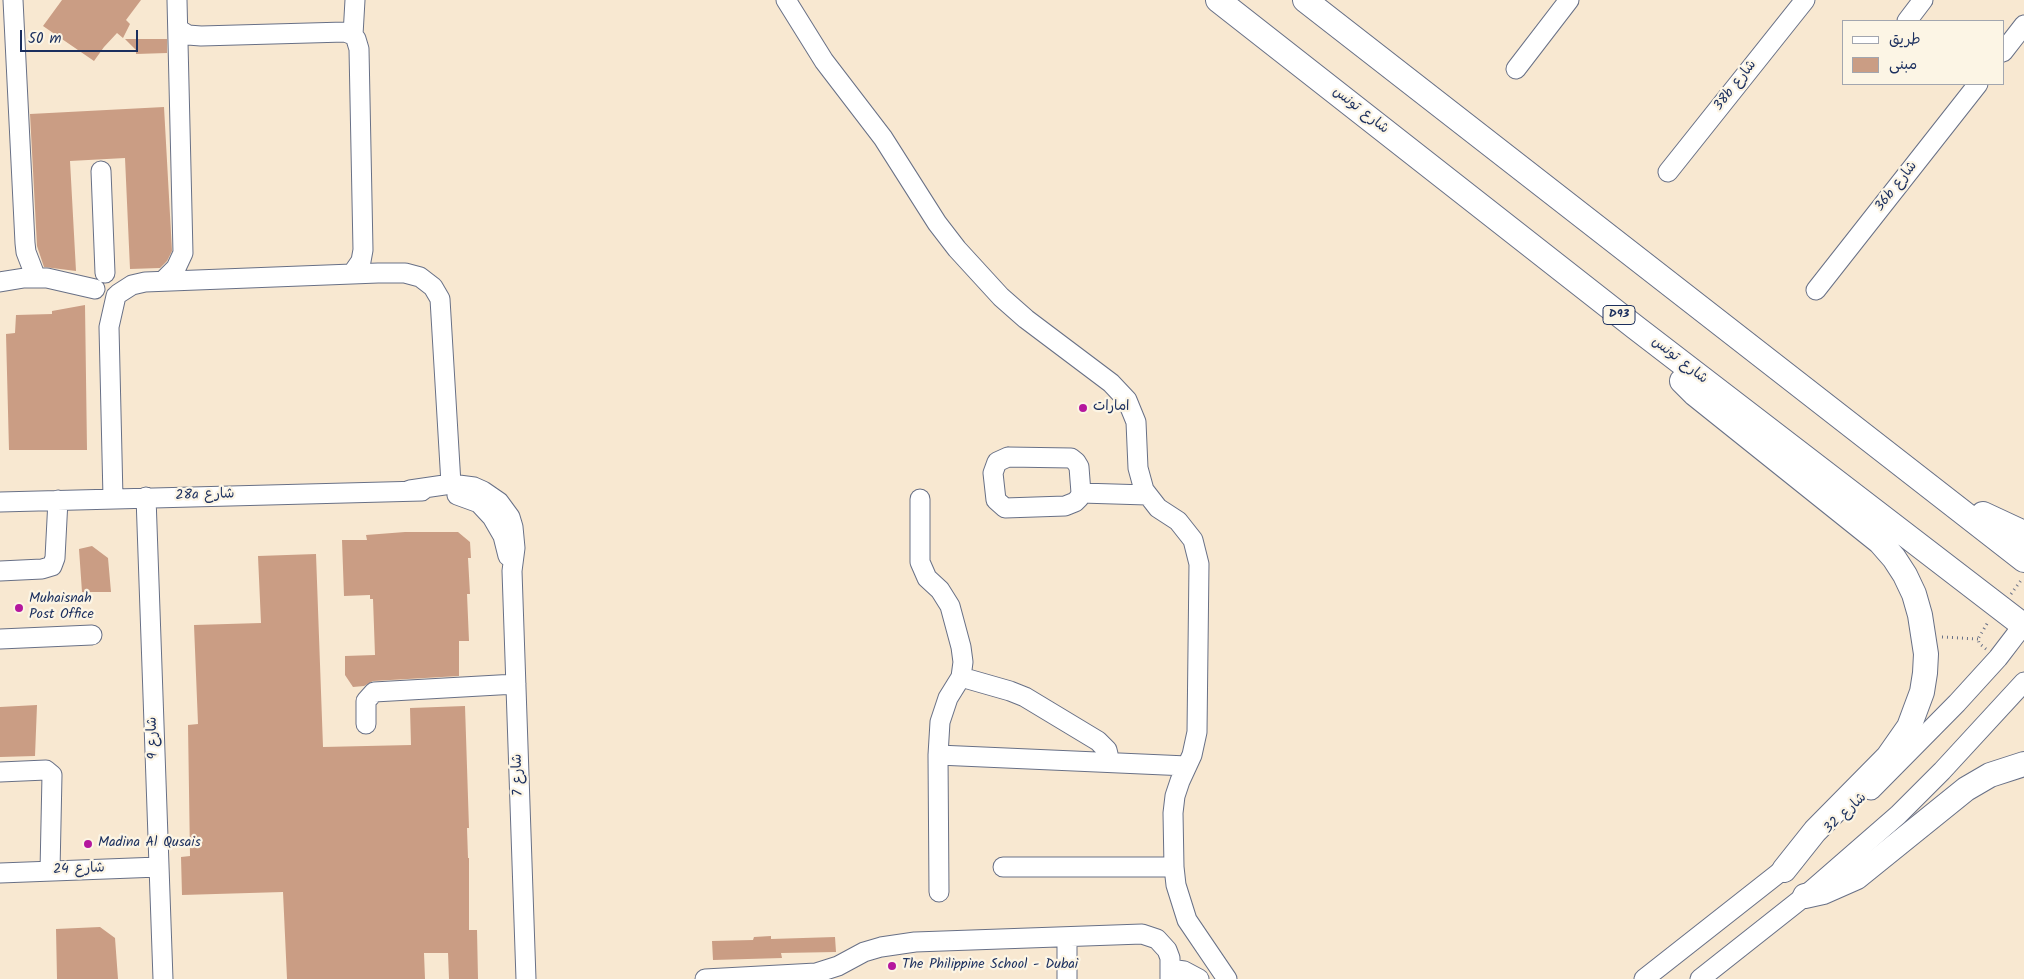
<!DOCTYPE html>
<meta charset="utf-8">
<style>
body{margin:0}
#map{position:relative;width:2024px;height:979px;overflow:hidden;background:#f8e8d1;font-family:Kalam,"Playpen Sans Arabic",sans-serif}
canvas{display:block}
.legend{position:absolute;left:1842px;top:20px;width:162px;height:65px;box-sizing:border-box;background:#fcf5e5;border:1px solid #a2a6af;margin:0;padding:6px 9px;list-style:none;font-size:15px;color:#1b2f5e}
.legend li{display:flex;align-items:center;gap:10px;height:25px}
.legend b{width:25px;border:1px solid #a2a6af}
.scale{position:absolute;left:20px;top:30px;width:118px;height:22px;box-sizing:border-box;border:2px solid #1b2f5e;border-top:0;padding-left:6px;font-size:15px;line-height:18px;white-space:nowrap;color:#1b2f5e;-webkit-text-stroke:4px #fcf5e5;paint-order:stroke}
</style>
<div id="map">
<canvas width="2024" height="979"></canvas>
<ul class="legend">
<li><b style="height:6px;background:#fff"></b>طريق</li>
<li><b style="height:14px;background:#ca9d84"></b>مبنى</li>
</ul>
<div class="scale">50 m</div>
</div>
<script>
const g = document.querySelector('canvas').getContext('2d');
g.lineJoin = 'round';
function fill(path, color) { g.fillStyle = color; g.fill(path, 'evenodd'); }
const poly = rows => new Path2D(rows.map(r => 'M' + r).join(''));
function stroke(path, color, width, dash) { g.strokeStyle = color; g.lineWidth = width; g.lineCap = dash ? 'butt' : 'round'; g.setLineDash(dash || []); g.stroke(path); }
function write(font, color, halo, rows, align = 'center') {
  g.font = font + ' Kalam,"Playpen Sans Arabic",sans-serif'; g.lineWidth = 4.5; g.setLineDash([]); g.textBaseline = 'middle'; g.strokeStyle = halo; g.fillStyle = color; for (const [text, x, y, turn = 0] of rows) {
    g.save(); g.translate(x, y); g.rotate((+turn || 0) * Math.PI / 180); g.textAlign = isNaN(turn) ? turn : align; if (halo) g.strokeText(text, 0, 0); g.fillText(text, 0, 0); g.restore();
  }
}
fill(poly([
 [62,0,141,0,126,20,130,24,123,38,117,33,104,47,94,61,43,26],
 [125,39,167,39,167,53,136,54,136,50],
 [164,107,172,251,167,261,160,268,130,269,125,158,70,161,76,271,44,267,37,246,30,114],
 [85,305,87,450,9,450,6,334,15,333,16,315,52,314,52,311],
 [405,532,458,532,470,542,471,558,468,558,470,594,467,594,469,641,459,641,459,676,373,681,364,686,353,687,345,675,345,656,375,655,373,599,370,599,370,595,344,596,342,540,367,540,366,535],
 [92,546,108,558,111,592,82,592,79,549],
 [316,554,323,747,411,745,410,708,465,706,469,828,467,828,468,858,469,858,469,930,477,930,478,979,449,979,448,953,424,953,425,979,287,979,283,892,182,895,181,857,190,856,188,725,198,724,194,625,261,623,258,556],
 [37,705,35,756,0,757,0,707],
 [100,927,115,938,118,979,57,979,56,929],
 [771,936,771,939,835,937,836,952,781,953,782,958,713,960,712,941,753,940,754,937]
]), '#ca9d84');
const minor = poly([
 [13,0,25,243,26,252,36,278],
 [786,0,824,61,883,138,937,223,957,249,1001,297,1026,319,1111,383,1127,400,1136,422,1138,468,1144,490,1158,508,1178,521,1193,540,1199,564,1197,732,1192,755,1180,781,1175,796,1173,813,1174,867,1176,885,1187,920,1227,979],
 [1907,21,1923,0],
 [178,29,188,35,201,36,345,32,353,35,356,39,359,49,363,250,361,261,352,274],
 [353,35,355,0],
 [2003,52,2024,25],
 [1516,69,1569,0],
 [101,171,105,273],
 [1668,172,1805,0],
 [163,281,176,268,183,253,177,0],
 [0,282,24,278,47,278,95,289],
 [1816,290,1978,84],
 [118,294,132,285,145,282,378,273,405,273,420,277,433,287,440,299,451,484],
 [1008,457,1071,458,1076,462,1079,467,1081,493,1079,498,1075,502,1065,506,1005,508,996,500,993,473,997,462,1008,457],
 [410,490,451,484,474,487,483,491,499,502,510,517,513,527,515,548,512,571,526,979],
 [1081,493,1147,495],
 [457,495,479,503,492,517,503,536,508,556],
 [146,497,163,979],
 [113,498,109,327,116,296],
 [920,499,920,562,927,578,940,590,950,606,961,647,963,662,961,677,948,698,940,722,938,755,939,892],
 [0,502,422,491],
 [0,571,42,569,52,566,55,558,58,500],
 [0,639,92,635],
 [961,677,1010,691,1025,697,1098,741,1107,750,1110,762],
 [366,724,366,701,374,692,516,684],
 [938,755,1187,766],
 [0,772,46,770,52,775,50,871],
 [1871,790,1957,703,1998,658,2024,624],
 [1003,867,1174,867],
 [0,873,159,867],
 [1067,937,1067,979],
 [1170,969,1184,971,1199,979],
 [705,979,816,973,838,966,864,952,881,947,915,942,1142,934,1157,939,1167,950,1170,958,1170,979],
 [1644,979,1794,861],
 [1700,979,1805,896,1898,815,1942,771,2024,682]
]);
const major = poly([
 [1218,0,1635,327,2024,626],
 [1305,0,2024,560],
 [1682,381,1695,394,1880,542,1894,558,1905,575,1914,594,1920,615,1926,654,1925,673,1922,692,1909,727,1888,757,1815,831,1784,870],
 [1983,514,2024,533],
 [1805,896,1823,892,1857,877,1966,789,1990,775,2024,764]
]);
stroke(minor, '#687086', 21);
stroke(major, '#687086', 26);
stroke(poly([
 [2011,594,2022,579],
 [1942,637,1978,639],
 [1986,649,1979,643,1978,639,1988,622]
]), '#687086', 3, [1, 4]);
stroke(minor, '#fff', 19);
stroke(major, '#fff', 24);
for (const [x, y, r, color] of [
 [1083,408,5,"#b5179e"],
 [19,608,5,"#b5179e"],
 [88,844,5,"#b5179e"],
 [892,966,5,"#b5179e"]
]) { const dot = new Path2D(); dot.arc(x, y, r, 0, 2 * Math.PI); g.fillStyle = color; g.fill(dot); stroke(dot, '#fcf5e5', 2); }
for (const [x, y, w] of [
 [1619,315,32]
]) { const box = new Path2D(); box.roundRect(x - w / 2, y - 9.5, w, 19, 4); g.fillStyle = '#fcf5e5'; g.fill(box); stroke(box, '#1b2f5e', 1); }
write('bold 12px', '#1b2f5e', null, [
 ["D93",1619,315]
]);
write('14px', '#1b2f5e', '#fcf5e5', [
 ["38b شارع",1736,86,-52],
 ["شارع تونس",1360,111,38],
 ["36b شارع",1897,187,-52],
 ["شارع تونس",1679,361,38],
 ["28a شارع",205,496,-2],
 ["شارع 9",154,738,-92],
 ["شارع 7",519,775,-92],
 ["شارع 32",1846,814,-43],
 ["شارع 24",79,870,-2]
]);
write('14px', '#1b2f5e', '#fcf5e5', [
 ["امارات",1093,408],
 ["Muhaisnah",29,600],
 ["Post Office",29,616],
 ["Madina Al Qusais",98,844],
 ["The Philippine School - Dubai",902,966]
], 'left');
</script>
